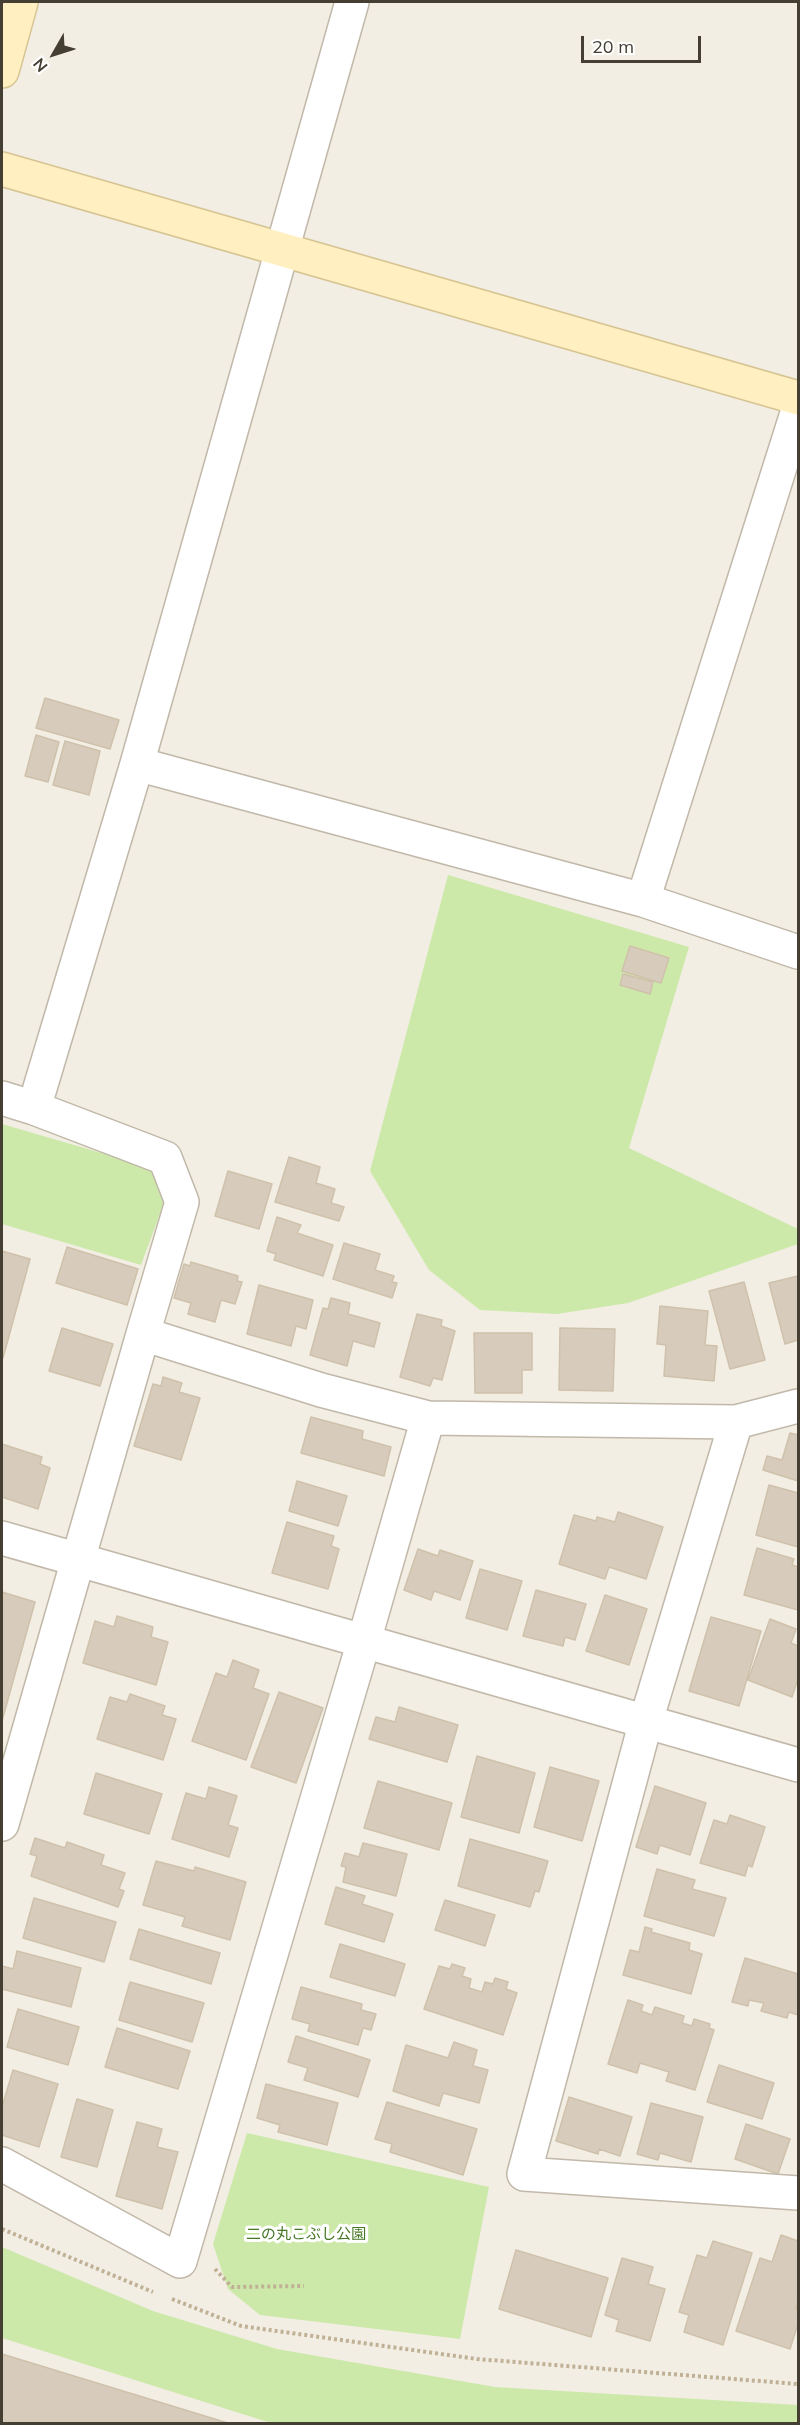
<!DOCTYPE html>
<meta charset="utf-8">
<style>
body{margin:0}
#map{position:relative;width:800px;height:2425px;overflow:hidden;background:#f2eee3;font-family:Mulish,sans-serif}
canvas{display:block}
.frame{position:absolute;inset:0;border:3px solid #443e33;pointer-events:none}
.north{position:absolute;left:24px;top:24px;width:60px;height:60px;-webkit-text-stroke:4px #fff;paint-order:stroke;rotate:231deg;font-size:16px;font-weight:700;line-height:24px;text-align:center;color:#443e33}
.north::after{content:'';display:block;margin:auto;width:21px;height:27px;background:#443e33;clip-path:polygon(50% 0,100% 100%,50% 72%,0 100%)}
.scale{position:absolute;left:581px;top:36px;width:120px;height:27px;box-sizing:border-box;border:3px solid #443e33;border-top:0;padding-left:8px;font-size:18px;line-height:21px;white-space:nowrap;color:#443e33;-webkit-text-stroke:4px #fff;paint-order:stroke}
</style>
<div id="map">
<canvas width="800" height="2425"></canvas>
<div class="frame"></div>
<div class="north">N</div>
<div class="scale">20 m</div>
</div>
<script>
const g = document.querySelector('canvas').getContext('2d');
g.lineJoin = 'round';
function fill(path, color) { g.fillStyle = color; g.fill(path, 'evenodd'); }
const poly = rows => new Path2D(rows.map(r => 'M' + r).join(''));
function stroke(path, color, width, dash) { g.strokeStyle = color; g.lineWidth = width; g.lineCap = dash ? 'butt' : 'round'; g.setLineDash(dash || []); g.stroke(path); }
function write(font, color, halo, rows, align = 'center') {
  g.font = font + ' Mulish,"Noto Sans JP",sans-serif'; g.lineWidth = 6; g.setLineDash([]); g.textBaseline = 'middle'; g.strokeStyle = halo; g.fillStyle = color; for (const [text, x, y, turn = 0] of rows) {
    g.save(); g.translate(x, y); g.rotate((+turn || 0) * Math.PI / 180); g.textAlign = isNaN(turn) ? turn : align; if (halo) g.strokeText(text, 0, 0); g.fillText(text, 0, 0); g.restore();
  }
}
fill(poly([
 [448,875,689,947,629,1148,798,1229,798,1244,628,1303,557,1314,480,1310,429,1270,370,1171],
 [2,1124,153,1168,167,1195,141,1265,2,1224],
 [247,2133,489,2187,460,2339,260,2315,228,2289,213,2244],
 [2,2247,153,2311,277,2349,495,2387,798,2405,798,2423,271,2423,2,2338]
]), '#cde9aa');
const building = poly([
 [45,698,119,720,110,749,36,728,45,698],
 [36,735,59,742,48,782,25,776,36,735],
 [65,741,100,751,89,795,53,785,65,741],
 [630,946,669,958,661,983,622,971,630,946],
 [623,974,653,982,650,994,620,985,623,974],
 [289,1157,320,1167,316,1183,335,1189,331,1203,344,1207,339,1221,275,1202,289,1157],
 [228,1171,272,1184,259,1229,215,1216,228,1171],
 [277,1217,301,1225,297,1233,333,1245,323,1276,274,1260,276,1254,267,1251,277,1217],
 [344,1243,380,1254,375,1270,394,1276,392,1282,397,1283,392,1298,333,1279,344,1243],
 [67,1247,138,1269,127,1305,56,1283,67,1247],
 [2,1251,30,1259,3,1358,2,1357,2,1251],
 [191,1262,238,1276,237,1281,242,1282,235,1304,221,1300,215,1322,188,1314,191,1303,174,1298,184,1264,190,1266,191,1262],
 [798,1276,798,1340,785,1344,769,1283,798,1276],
 [744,1282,765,1360,730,1369,709,1291,744,1282],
 [259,1285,313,1300,306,1329,296,1326,291,1346,247,1334,259,1285],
 [331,1298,350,1303,348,1314,380,1323,374,1347,353,1341,347,1366,310,1355,323,1308,328,1309,331,1298],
 [660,1306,708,1311,705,1345,717,1346,714,1381,664,1376,666,1345,657,1344,660,1306],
 [417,1314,442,1320,441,1326,455,1331,442,1380,433,1378,430,1386,400,1377,417,1314],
 [62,1328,113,1344,100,1386,49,1371,62,1328],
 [560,1328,615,1329,613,1391,559,1390,560,1328],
 [474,1333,532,1333,532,1370,522,1370,522,1393,475,1393,474,1333],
 [163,1377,182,1383,179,1392,200,1398,181,1460,134,1446,153,1384,161,1386,163,1377],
 [311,1417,363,1431,362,1439,391,1447,384,1476,301,1453,311,1417],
 [790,1433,798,1435,798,1481,763,1470,767,1456,782,1460,790,1433],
 [2,1444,42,1457,40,1464,50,1468,38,1509,2,1497,2,1444],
 [297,1481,347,1496,338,1526,289,1511,297,1481],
 [769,1485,798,1493,798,1547,756,1535,769,1485],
 [618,1512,663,1527,646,1579,609,1567,605,1579,559,1564,574,1515,596,1521,597,1517,615,1522,618,1512],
 [287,1522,334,1536,331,1546,339,1549,328,1589,272,1573,287,1522],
 [757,1548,794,1559,792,1565,798,1567,798,1610,744,1595,757,1548],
 [418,1549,438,1556,440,1550,473,1561,460,1600,434,1591,431,1600,404,1590,418,1549],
 [480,1569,522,1581,507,1630,466,1618,480,1569],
 [536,1590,586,1604,575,1640,565,1637,563,1646,523,1636,536,1590],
 [2,1592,35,1602,2,1721,2,1592],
 [605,1595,647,1609,629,1665,586,1651,605,1595],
 [117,1616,153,1627,151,1637,168,1642,156,1685,83,1663,95,1621,114,1627,117,1616],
 [711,1617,761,1631,739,1706,689,1691,711,1617],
 [770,1619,796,1629,791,1643,798,1646,798,1679,792,1697,748,1680,770,1619],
 [233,1660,259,1670,253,1688,269,1694,246,1760,192,1741,216,1673,227,1677,233,1660],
 [279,1692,323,1708,296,1783,251,1767,279,1692],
 [130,1694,165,1706,162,1715,176,1719,163,1760,97,1739,110,1697,127,1702,130,1694],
 [399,1707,458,1725,447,1762,369,1739,376,1717,395,1722,399,1707],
 [477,1756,535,1773,519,1833,461,1817,477,1756],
 [550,1767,599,1781,582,1841,534,1827,550,1767],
 [96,1773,162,1794,149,1834,84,1814,96,1773],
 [378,1781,452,1803,439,1850,364,1828,378,1781],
 [655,1786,706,1803,690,1855,660,1845,657,1854,636,1847,655,1786],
 [209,1787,237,1796,228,1825,238,1828,229,1857,172,1839,186,1793,206,1799,209,1787],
 [730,1815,765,1827,752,1867,748,1865,745,1876,700,1863,714,1820,727,1824,730,1815],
 [35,1838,65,1848,67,1842,104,1855,101,1865,125,1873,119,1889,124,1891,118,1907,31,1876,37,1856,30,1854,35,1838],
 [470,1839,548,1861,539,1892,535,1891,530,1907,458,1886,470,1839],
 [363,1843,407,1854,396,1896,343,1882,346,1867,341,1866,345,1853,359,1857,363,1843],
 [156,1861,194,1871,195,1867,246,1882,230,1940,182,1926,185,1917,143,1905,156,1861],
 [657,1869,695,1880,692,1889,726,1898,714,1936,644,1916,657,1869],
 [336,1887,365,1896,362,1904,393,1914,384,1942,325,1924,336,1887],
 [34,1898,116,1922,104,1962,23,1938,34,1898],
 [445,1900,495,1915,485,1946,435,1930,445,1900],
 [645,1927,652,1929,651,1932,690,1943,689,1950,702,1954,691,1994,623,1975,630,1950,639,1952,645,1927],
 [139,1929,220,1953,211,1984,130,1959,139,1929],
 [340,1944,405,1964,395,1996,330,1977,340,1944],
 [17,1951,81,1968,71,2007,2,1989,2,1966,13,1969,17,1951],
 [745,1958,798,1974,798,2015,789,2012,787,2018,761,2011,764,2003,749,2000,748,2006,732,2002,745,1958],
 [452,1964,465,1968,462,1976,471,1979,469,1988,482,1992,485,1982,493,1984,495,1978,508,1982,506,1989,517,1993,503,2035,424,2009,439,1966,450,1969,452,1964],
 [130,1982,204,2003,192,2042,119,2020,130,1982],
 [301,1987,362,2004,361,2010,376,2014,371,2030,363,2028,358,2045,308,2031,310,2024,292,2019,301,1987],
 [628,2000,643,2005,641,2011,652,2015,655,2007,684,2016,682,2023,692,2026,694,2019,710,2024,709,2028,714,2030,695,2090,666,2081,669,2072,640,2063,637,2073,608,2064,628,2000],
 [18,2009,79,2027,68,2065,7,2047,18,2009],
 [117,2028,190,2051,178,2089,105,2067,117,2028],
 [296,2036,370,2060,358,2097,304,2080,308,2068,288,2062,296,2036],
 [454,2042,477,2050,473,2066,488,2070,479,2103,443,2093,439,2106,393,2091,406,2045,448,2058,454,2042],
 [719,2065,774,2083,762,2119,707,2102,719,2065],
 [13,2070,58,2084,39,2147,2,2135,2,2107,13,2070],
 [266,2084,338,2103,327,2145,278,2132,280,2125,257,2118,266,2084],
 [569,2097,632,2117,620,2156,599,2149,598,2154,556,2141,569,2097],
 [77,2099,113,2110,97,2167,61,2157,77,2099],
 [387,2102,477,2129,463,2175,390,2152,392,2144,375,2139,387,2102],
 [651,2103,703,2117,691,2162,660,2153,658,2160,637,2154,651,2103],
 [137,2122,162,2129,157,2147,178,2152,162,2209,116,2196,137,2122],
 [746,2124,790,2139,778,2174,735,2159,746,2124],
 [781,2235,798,2241,798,2300,796,2309,798,2310,798,2324,790,2349,736,2331,760,2258,772,2262,781,2235],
 [713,2241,752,2253,723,2345,684,2332,689,2315,679,2312,697,2255,707,2258,713,2241],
 [516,2250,608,2278,591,2337,499,2309,516,2250],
 [622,2258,653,2267,648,2284,665,2289,650,2341,616,2331,619,2320,605,2315,622,2258],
 [2,2354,231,2424,2,2424,2,2354]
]);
fill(building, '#d7ccbb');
stroke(building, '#cfc1ab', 1.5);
const street = poly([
 [137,764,643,900,798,952],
 [643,900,798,410],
 [2,1098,34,1108,137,764,352,2],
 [34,1108,165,1158,182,1202,143,1334],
 [736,1422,646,1721,524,2174,798,2193],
 [2,1538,798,1765],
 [2,1824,143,1334,321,1390,428,1418,736,1422,798,1406],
 [2,2164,180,2261,364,1641,428,1418]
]);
const secondary = poly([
 [2,71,21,2],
 [2,169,798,398]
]);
stroke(street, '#c1b8a9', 36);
stroke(secondary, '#d7c493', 36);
stroke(poly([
 [2,2229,153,2292],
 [215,2269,232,2287,304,2286],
 [172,2299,241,2326,477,2359,798,2384]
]), '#c0b196', 4, [3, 3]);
stroke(street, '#fff', 33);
stroke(secondary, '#ffefc1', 33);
write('15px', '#457725', '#fff', [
 ["二の丸こぶし公園",306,2234]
]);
</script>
